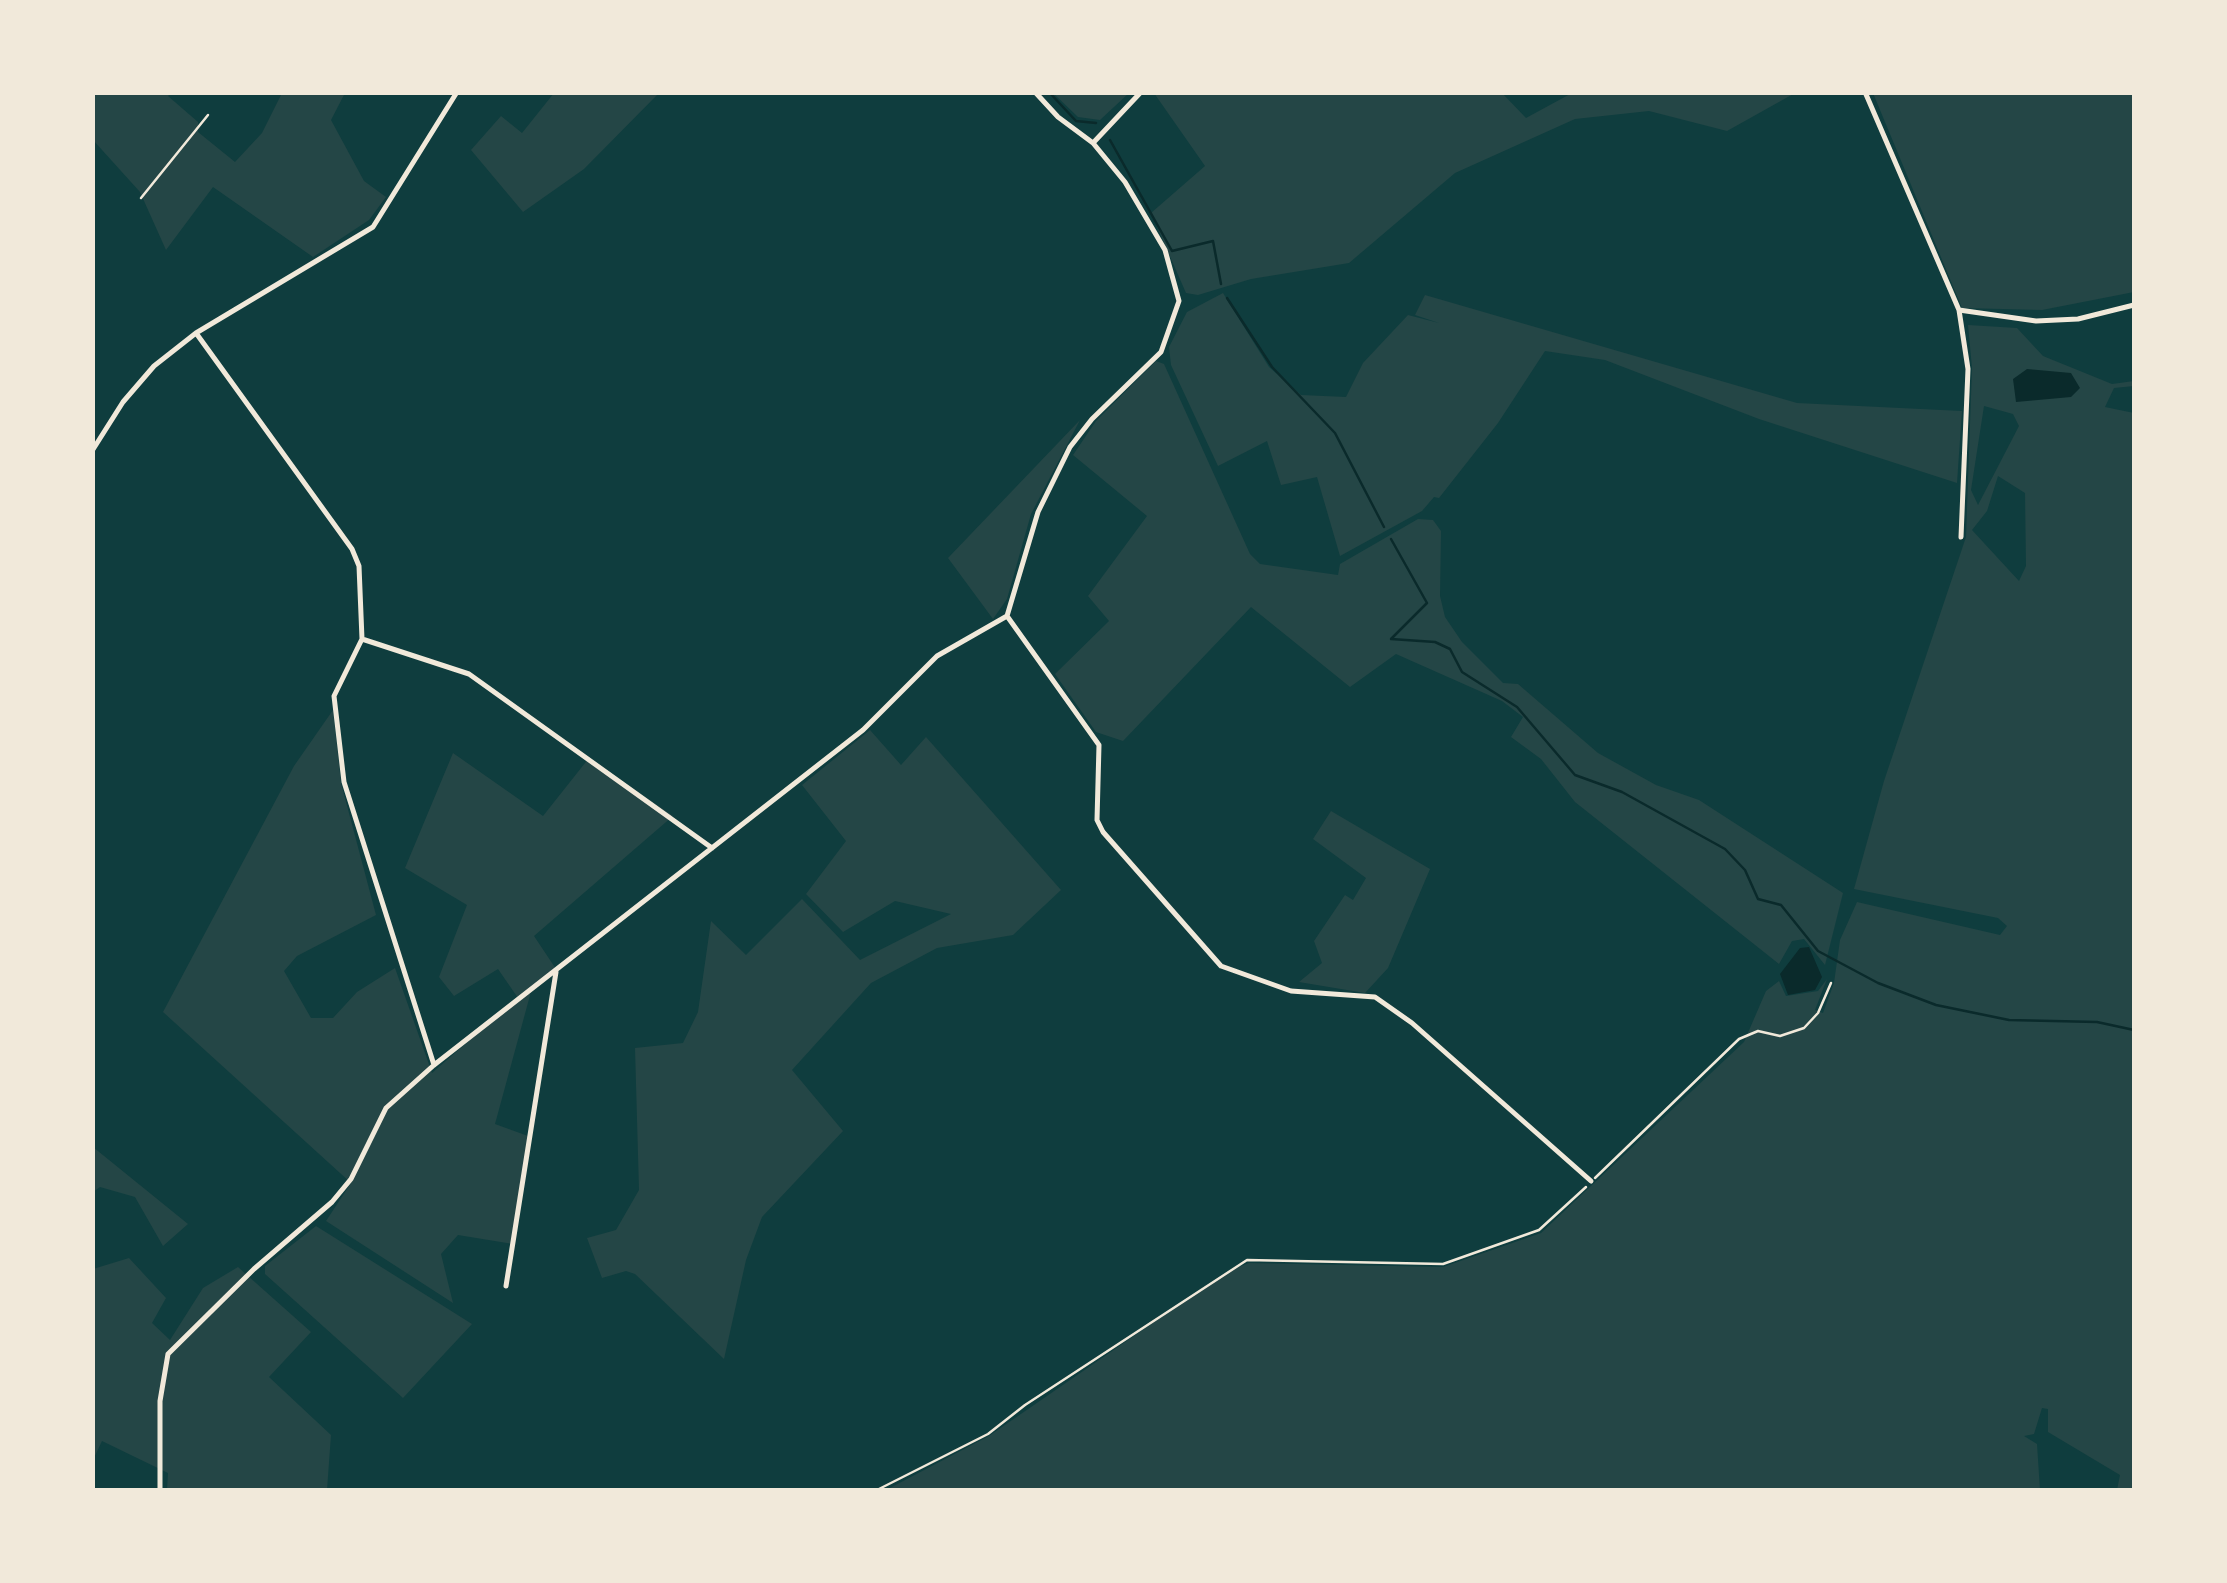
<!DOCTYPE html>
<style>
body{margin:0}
#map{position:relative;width:2227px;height:1583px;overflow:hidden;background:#0f3d3e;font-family:"Fira Sans Condensed",sans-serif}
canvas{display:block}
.frame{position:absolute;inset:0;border:95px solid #f1e9da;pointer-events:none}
</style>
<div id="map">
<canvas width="2227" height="1583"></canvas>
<div class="frame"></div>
</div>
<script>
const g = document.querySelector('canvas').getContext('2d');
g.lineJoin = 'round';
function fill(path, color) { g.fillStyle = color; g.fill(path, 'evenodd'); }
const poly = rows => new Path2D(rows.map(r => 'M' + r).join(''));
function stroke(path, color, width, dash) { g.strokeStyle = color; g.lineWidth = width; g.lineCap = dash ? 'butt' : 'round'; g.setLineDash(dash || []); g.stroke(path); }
fill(poly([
 [93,93,171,93,168,96,198,122,198,132,235,162,262,133,282,93,345,93,331,120,364,181,386,197,369,220,313,257,213,187,166,250,140,192,93,140],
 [554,93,659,93,584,169,523,212,471,150,501,116,522,133],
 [1053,93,1129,93,1100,120,1078,117],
 [1154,93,1502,93,1526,118,1572,93,1795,93,1727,131,1649,111,1575,119,1455,173,1349,263,1251,279,1198,295,1186,293,1151,213,1205,166],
 [1873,93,2134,93,2134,292,2042,310,1962,308],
 [1223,293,1269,367,1301,395,1346,397,1363,363,1408,315,1439,323,1415,315,1425,295,1797,403,1962,411,1957,483,1759,419,1605,360,1545,351,1498,423,1439,498,1434,497,1422,511,1340,556,1317,477,1281,485,1267,441,1218,466,1171,365,1169,347,1187,312],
 [1968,325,2017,328,2043,356,2112,384,2134,381,2134,386,2114,388,2105,407,2134,413,2134,1490,2117,1490,2120,1475,2048,1432,2048,1409,2042,1408,2034,1434,2024,1436,2037,1444,2040,1490,886,1490,989,1436,1228,1271,1249,1263,1443,1267,1541,1233,1744,1042,1766,991,1779,981,1786,996,1818,991,1827,979,1815,1010,1823,1013,1834,983,1840,940,1857,902,2000,935,2007,926,1998,918,1854,889,1884,781,1966,537,1972,368],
 [1984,406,2013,414,2019,426,1978,505,1971,490],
 [1998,476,2025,493,2026,566,2019,581,1972,530,1987,511],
 [1156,361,1164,364,1250,554,1260,564,1338,575,1340,564,1418,519,1433,520,1441,531,1440,596,1445,617,1462,642,1503,683,1518,684,1598,753,1656,785,1699,800,1843,893,1825,965,1804,939,1792,941,1779,964,1575,802,1541,759,1511,737,1523,717,1502,701,1396,654,1350,687,1251,607,1123,741,1096,732,1055,674,1109,621,1088,596,1147,516,1073,455,1096,421],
 [1080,420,1031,514,1007,599,993,619,948,558],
 [333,710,341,783,376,915,297,956,284,971,311,1018,333,1018,357,992,395,968,432,1073,518,998,498,969,454,996,439,977,467,905,405,868,453,753,543,816,589,758,673,816,534,936,556,969,532,988,495,1124,528,1136,513,1244,458,1235,441,1254,453,1303,326,1221,351,1183,163,1012,294,766],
 [870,730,901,765,926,737,1061,890,1013,935,937,948,871,983,792,1070,843,1131,762,1217,746,1260,724,1359,635,1274,626,1271,602,1278,587,1238,616,1230,639,1190,635,1048,683,1043,698,1012,711,921,746,955,802,899,860,960,951,914,895,901,843,932,806,894,846,841,802,785],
 [1331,811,1430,869,1388,968,1365,993,1299,982,1322,963,1314,941,1345,895,1353,900,1366,878,1313,839],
 [92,1147,93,1147,188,1224,163,1246,135,1197,100,1187,93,1192],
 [316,1226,472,1324,403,1398,265,1274,265,1266],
 [129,1258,166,1298,152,1323,170,1340,203,1288,238,1267,311,1332,269,1377,331,1435,327,1490,167,1490,168,1473,102,1441,93,1460,93,1269]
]), '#244646');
fill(poly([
 [2027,369,2071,373,2080,388,2071,397,2016,402,2013,379],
 [1809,947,1822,977,1815,990,1788,995,1780,974,1800,948]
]), '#0a2a2b');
stroke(poly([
 [1049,92,1076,121,1096,123],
 [1110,140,1172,251,1213,241,1221,284],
 [1227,298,1272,367,1335,433,1384,527],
 [1391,539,1427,603,1391,639,1435,642,1450,649,1462,672,1517,707,1575,775,1622,792,1725,849,1745,870,1758,899,1781,905,1818,951,1878,983,1936,1005,2009,1020,2097,1022,2134,1030]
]), '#0a2a2b', 2.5);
stroke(poly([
 [1595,1178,1739,1039,1758,1031,1780,1036,1804,1028,1818,1013,1831,983],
 [877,1490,988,1434,1025,1405,1247,1260,1443,1264,1539,1230,1586,1187]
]), '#f1e9da', 2.5);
stroke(poly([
 [141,198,208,115]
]), '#f1e9da', 2.5);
stroke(poly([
 [1865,92,1959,310,1968,369,1961,537],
 [1093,143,1141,92],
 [1959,310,2036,321,2078,319,2134,305],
 [196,333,352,549,359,566,362,639,334,696,344,782,434,1065],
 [92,451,123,402,154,366,196,333,373,227,457,92],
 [1007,616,1099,745,1097,820,1103,832,1221,966,1291,991,1375,997,1412,1023,1591,1181],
 [362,639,469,674,712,848],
 [506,1286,556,972],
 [160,1490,160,1401,168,1354,254,1269,332,1202,351,1179,386,1108,434,1065,863,730,937,656,1007,616,1038,512,1070,447,1092,419,1161,352,1179,301,1165,250,1125,182,1093,143,1058,117,1035,92]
]), '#f1e9da', 5);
</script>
